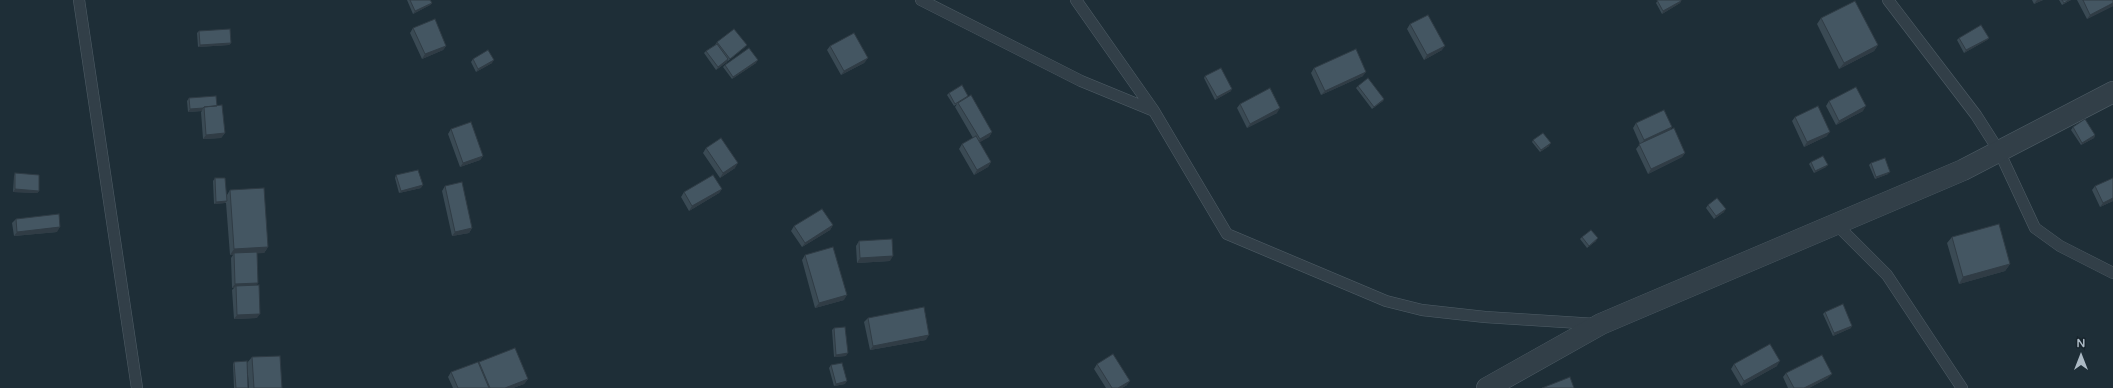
<!DOCTYPE html>
<style>
body{margin:0}
#map{position:relative;width:2113px;height:388px;overflow:hidden;background:#1e2e37;font-family:"Varela Round",sans-serif}
canvas{display:block}
.north{position:absolute;left:2061px;top:336px;width:40px;height:40px;-webkit-text-stroke:3px #18242c;paint-order:stroke;rotate:0deg;font-size:11px;font-weight:700;line-height:16px;text-align:center;color:#acbac5}
.north::after{content:'';display:block;margin:auto;width:14px;height:18px;background:#acbac5;clip-path:polygon(50% 0,100% 100%,50% 72%,0 100%)}
</style>
<div id="map">
<canvas width="2113" height="388"></canvas>
<div class="north">N</div>
</div>
<script>
const g = document.querySelector('canvas').getContext('2d');
g.lineJoin = 'round';
const poly = rows => new Path2D(rows.map(r => 'M' + r).join(''));
function stroke(path, color, width, dash) { g.strokeStyle = color; g.lineWidth = width; g.lineCap = dash ? 'butt' : 'round'; g.setLineDash(dash || []); g.stroke(path); }
function fill(path, color) { g.fillStyle = color; g.fill(path, 'evenodd'); }
const lane = poly([
 [79,0,137,388],
 [921,0,1081,81,1154,111,1227,234,1386,301,1422,310,1485,317,1596,324],
 [1076,0,1154,111],
 [1888,0,1976,115,1999,151,2035,228,2060,246,2113,273],
 [1836,224,1887,275,1962,388]
]);
const street = poly([
 [1487,388,1601,324,1963,170,2113,92]
]);
stroke(lane, '#4f5d66', 12);
stroke(street, '#4f5d66', 22);
stroke(lane, '#323f48', 11);
stroke(street, '#323f48', 21);
fill(poly([
 [407,0,430,0,432,3,430,5,413,14],
 [1658,0,1681,1,1680,3,1662,14,1656,3],
 [2032,0,2043,0,2034,4],
 [2059,0,2071,0,2062,5],
 [2077,0,2113,0,2113,6,2087,19],
 [1821,18,1878,45,1874,51,1839,69,1817,24],
 [1410,24,1442,50,1424,60,1407,29],
 [413,28,446,46,443,50,422,59,410,33],
 [199,31,231,43,229,45,198,47,197,33],
 [1959,38,1989,38,1987,40,1964,53,1957,40],
 [717,42,745,47,728,61,728,60,727,62,716,70,704,53,706,51,715,45],
 [830,46,868,58,864,63,841,75,827,50],
 [473,59,492,63,476,72,471,62],
 [756,63,732,79,723,67,725,65],
 [1314,68,1363,76,1321,95,1311,73],
 [1205,76,1231,91,1215,100,1204,78],
 [1358,86,1384,99,1383,101,1372,109,1356,88],
 [949,93,967,97,992,132,989,137,979,142,991,162,988,167,974,175,959,149,962,144,973,138,955,107,957,104,954,106,947,95],
 [189,98,217,106,225,133,221,138,203,139,201,112,202,111,188,112,187,101],
 [1829,101,1863,111,1836,125,1826,106],
 [1240,104,1277,113,1247,128,1237,108],
 [1795,117,1827,136,1804,147,1792,121],
 [1636,123,1670,130,1685,153,1682,157,1648,174,1636,149,1640,144,1633,128],
 [2073,127,2095,135,2094,138,2081,145,2071,130],
 [451,129,483,156,480,160,460,167,448,134],
 [1533,140,1549,146,1540,152,1532,142],
 [706,148,735,168,720,178,703,153],
 [1811,162,1826,167,1814,173,1809,164],
 [1871,163,1888,174,1875,179,1869,165],
 [15,173,39,191,37,193,13,192,14,176],
 [396,175,421,188,399,193,395,178],
 [215,178,227,195,230,190,268,247,264,253,257,253,256,285,257,318,234,319,232,290,234,288,232,288,231,258,233,255,230,255,226,203,225,203,214,204,213,181],
 [445,186,472,228,469,233,452,236,442,191],
 [2095,186,2113,201,2100,207,2092,190],
 [722,189,719,193,689,211,681,197,684,192],
 [1708,205,1724,212,1714,219,1706,208],
 [16,219,57,232,14,236,12,223],
 [833,225,830,230,802,247,791,231,794,226],
 [1582,237,1596,241,1587,248,1580,239],
 [1952,237,2010,264,2005,271,1959,284,1947,243],
 [859,241,890,261,857,263,856,246],
 [805,255,844,300,815,308,802,260],
 [1825,312,1851,328,1833,336,1823,314],
 [868,318,926,340,870,350,864,322],
 [834,328,846,356,834,357,832,330],
 [252,357,282,388,249,388,247,363],
 [234,362,248,388,234,388,233,364],
 [479,362,528,379,524,384,513,388,453,388,448,377,451,372,479,363],
 [1097,364,1127,385,1122,388,1106,388,1094,369],
 [1734,364,1777,366,1741,386,1731,369],
 [831,365,845,384,834,386,829,368],
 [1786,373,1828,378,1809,388,1788,388,1783,377]
]), '#3a4a54');
fill(poly([
 [2037,0,2043,0,2034,4],
 [2069,0,2071,0,2062,5,2064,3],
 [1681,1,1680,3,1662,14,1663,11],
 [432,3,430,5,413,14,415,11],
 [2113,3,2113,6,2087,19,2090,15],
 [1989,38,1987,40,1964,53,1966,50],
 [231,43,229,45,198,47,200,45],
 [1878,45,1874,51,1839,69,1844,63],
 [446,46,443,50,422,59,425,54],
 [1445,46,1442,50,1424,60,1427,55],
 [868,58,864,63,841,75,844,71],
 [728,59,727,62,716,70,718,67],
 [494,60,492,63,476,72,478,69],
 [758,60,756,63,732,79,733,77],
 [1366,72,1363,76,1321,95,1325,91],
 [1232,89,1231,91,1215,100,1217,97],
 [1384,99,1383,101,1372,109,1374,107],
 [1866,106,1863,111,1836,125,1839,121],
 [203,108,202,111,188,112,190,109],
 [1280,108,1277,113,1247,128,1250,124],
 [1672,127,1669,132,1641,145,1644,140],
 [992,132,989,137,977,144,980,139],
 [1830,132,1827,136,1804,147,1807,142],
 [225,133,221,138,203,139,206,135],
 [2095,135,2094,138,2081,145,2082,143],
 [1551,143,1549,146,1540,152,1541,150],
 [1685,153,1682,157,1648,174,1651,169],
 [483,156,480,160,460,167,463,163],
 [991,162,988,167,974,175,977,170],
 [738,163,735,168,720,178,723,173],
 [1828,165,1826,167,1814,173,1815,171],
 [1890,172,1888,174,1875,179,1876,177],
 [423,185,421,188,399,193,401,191],
 [15,189,39,191,37,193,13,192],
 [722,189,719,193,689,211,692,206],
 [2113,198,2113,201,2100,207,2103,203],
 [227,201,225,203,214,204,216,202],
 [1726,209,1724,212,1714,219,1716,216],
 [833,225,830,230,802,247,805,243],
 [60,227,57,232,14,236,17,232],
 [472,228,469,233,452,236,455,232],
 [1598,238,1596,241,1587,248,1589,246],
 [268,247,264,253,234,255,234,253,233,255,230,255,234,249],
 [893,256,890,261,857,263,860,258],
 [2010,264,2005,271,1959,284,1963,277],
 [258,283,255,288,236,286,234,288,232,288,235,284],
 [847,295,844,300,815,308,819,303],
 [260,314,257,318,234,319,237,315],
 [1852,326,1851,328,1833,336,1834,333],
 [929,335,926,340,870,350,873,346],
 [848,353,846,356,834,357,836,355],
 [1780,361,1777,366,1741,386,1744,381],
 [1832,374,1828,378,1809,388,1804,388],
 [528,379,524,384,513,388,505,388],
 [847,381,845,384,834,386,836,384],
 [1130,381,1127,385,1122,388,1118,388]
]), '#303c45');
const building = poly([
 [410,0,430,0,432,3,415,11,410,0],
 [1657,0,1681,0,1681,1,1663,11,1657,0],
 [2062,0,2069,0,2064,3,2062,0],
 [2083,0,2113,0,2113,3,2090,15,2083,0],
 [1855,1,1878,45,1844,63,1821,18,1855,1],
 [1428,15,1445,46,1427,55,1410,24,1428,15],
 [435,19,446,46,425,54,413,28,435,19],
 [1981,25,1989,38,1966,50,1959,38,1981,25],
 [230,29,231,43,200,45,199,31,230,29],
 [734,29,747,45,730,59,717,42,734,29],
 [854,33,868,58,844,71,830,46,854,33],
 [717,44,728,59,718,67,706,51,717,44],
 [749,48,758,60,733,77,725,65,749,48],
 [1356,49,1366,72,1325,91,1314,68,1356,49],
 [488,50,494,60,478,69,473,59,488,50],
 [1221,68,1232,89,1217,97,1205,76,1221,68],
 [1368,78,1384,99,1374,107,1358,86,1368,78],
 [962,85,968,96,955,104,949,93,962,85],
 [1856,87,1866,106,1839,121,1829,101,1856,87],
 [1270,88,1280,108,1250,124,1240,104,1270,88],
 [971,95,992,132,980,139,958,103,971,95],
 [216,96,217,106,204,107,203,108,190,109,189,98,216,96],
 [222,105,225,133,206,135,204,107,222,105],
 [1818,106,1830,132,1807,142,1795,117,1818,106],
 [1664,110,1672,127,1644,140,1636,123,1664,110],
 [2085,119,2095,135,2082,143,2073,127,2085,119],
 [471,122,483,156,463,163,451,129,471,122],
 [1674,128,1685,153,1651,169,1639,144,1674,128],
 [1543,133,1551,143,1541,150,1533,140,1543,133],
 [976,136,991,162,977,170,962,144,976,136],
 [721,138,738,163,723,173,706,148,721,138],
 [1823,156,1828,165,1815,171,1811,162,1823,156],
 [1885,158,1890,172,1876,177,1871,163,1885,158],
 [418,170,423,185,401,191,396,175,418,170],
 [15,173,39,175,39,191,15,189,15,173],
 [713,175,722,189,692,206,684,192,713,175],
 [215,178,225,178,227,201,216,202,215,178],
 [2113,178,2113,198,2103,203,2095,186,2113,178],
 [462,182,472,228,455,232,445,186,462,182],
 [264,188,268,247,234,249,230,190,264,188],
 [1717,198,1726,209,1716,216,1708,205,1717,198],
 [822,209,833,225,805,243,794,226,822,209],
 [59,214,60,227,17,232,16,219,59,214],
 [1999,224,2010,264,1963,277,1952,237,1999,224],
 [1591,230,1598,238,1589,246,1582,237,1591,230],
 [892,239,893,256,860,258,859,241,892,239],
 [833,247,847,295,819,303,805,255,833,247],
 [257,252,258,283,235,284,234,253,257,252],
 [259,285,260,314,237,315,236,286,259,285],
 [1843,304,1852,326,1834,333,1825,312,1843,304],
 [924,307,929,335,873,346,868,318,924,307],
 [845,327,848,353,836,355,834,328,845,327],
 [1770,344,1780,361,1744,381,1734,364,1770,344],
 [515,348,528,379,505,388,490,388,479,362,515,348],
 [1113,354,1130,381,1118,388,1112,388,1097,364,1113,354],
 [1822,355,1832,374,1804,388,1794,388,1786,373,1822,355],
 [280,356,282,388,254,388,252,357,280,356],
 [247,361,248,388,236,388,234,362,247,361],
 [478,362,489,388,458,388,451,372,478,362],
 [842,363,847,381,836,384,831,365,842,363],
 [1570,377,1574,388,1542,388,1570,377]
]);
fill(building, '#445662');
stroke(building, '#303c45', 1);
</script>
